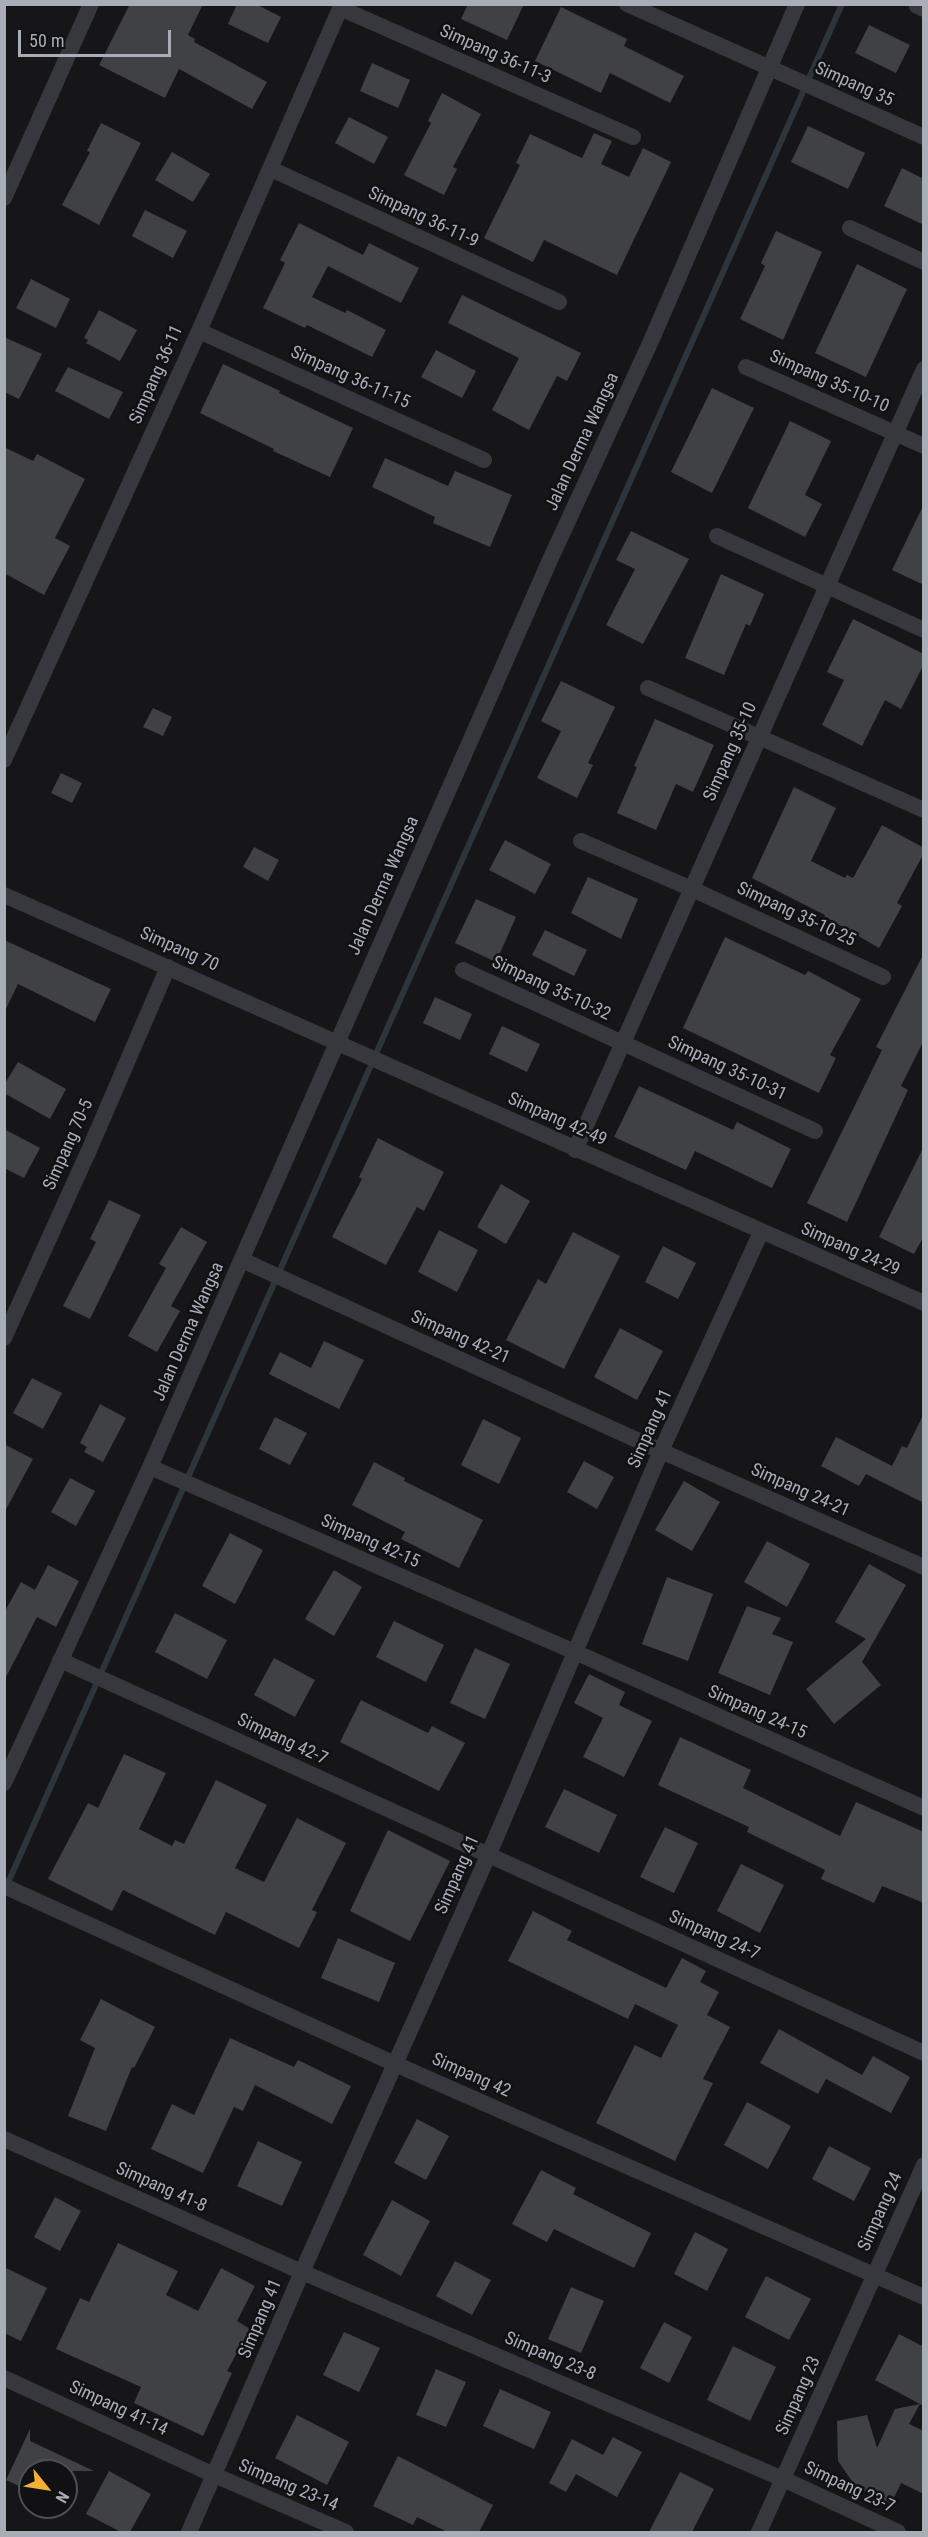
<!DOCTYPE html>
<style>
body{margin:0}
#map{position:relative;width:928px;height:2537px;overflow:hidden;background:#161618;font-family:"Roboto Condensed",sans-serif}
canvas{display:block}
.frame{position:absolute;inset:0;border:6px solid #a8adb8;pointer-events:none}
.north{position:absolute;left:18px;top:2459px;width:60px;height:60px;box-sizing:border-box;background:#111113;border:2px solid #4d4f55;border-radius:50%;rotate:120deg;font-size:16px;font-weight:700;line-height:24px;text-align:center;color:#a8adb8}
.north::after{content:'';display:block;margin:auto;width:21px;height:27px;background:#f2b134;clip-path:polygon(50% 0,100% 100%,50% 72%,0 100%)}
.scale{position:absolute;left:18px;top:30px;width:153px;height:27px;box-sizing:border-box;border:3px solid #a8adb8;border-top:0;padding-left:8px;font-size:18px;line-height:21px;white-space:nowrap;color:#a8adb8;-webkit-text-stroke:4px #111113;paint-order:stroke}
</style>
<div id="map">
<canvas width="928" height="2537"></canvas>
<div class="frame"></div>
<div class="north">N</div>
<div class="scale">50 m</div>
</div>
<script>
const g = document.querySelector('canvas').getContext('2d');
g.lineJoin = 'round';
const poly = rows => new Path2D(rows.map(r => 'M' + r).join(''));
function stroke(path, color, width, dash) { g.strokeStyle = color; g.lineWidth = width; g.lineCap = dash ? 'butt' : 'round'; g.setLineDash(dash || []); g.stroke(path); }
function fill(path, color) { g.fillStyle = color; g.fill(path, 'evenodd'); }
function write(font, color, halo, rows, align = 'center') {
  g.font = font + ' "Roboto Condensed",sans-serif'; g.lineWidth = 5; g.setLineDash([]); g.textBaseline = 'middle'; g.strokeStyle = halo; g.fillStyle = color; for (const [text, x, y, turn = 0] of rows) {
    g.save(); g.translate(x, y); g.rotate((+turn || 0) * Math.PI / 180); g.textAlign = isNaN(turn) ? turn : align; if (halo) g.strokeText(text, 0, 0); g.fillText(text, 0, 0); g.restore();
  }
}
stroke(poly([
 [7,1885,842,4]
]), '#2c353c', 6);
fill(poly([
 [130,4,203,4,188,35,195,39,194,42,267,82,252,109,179,69,165,98,99,65],
 [237,4,256,4,281,17,268,43,228,24],
 [468,4,524,4,507,40,461,19],
 [561,7,627,39,624,46,684,76,670,103,610,73,601,93,535,61],
 [869,25,910,45,896,73,855,53],
 [372,63,410,80,398,108,360,91],
 [442,93,481,114,453,167,457,169,444,195,404,175,431,123,428,121],
 [349,117,388,137,374,164,335,143],
 [101,123,141,143,99,225,62,205,90,152,87,151],
 [808,126,865,153,848,189,791,162],
 [594,133,612,141,601,164,629,177,643,148,671,162,617,275,544,240,533,262,484,238,520,165,516,163,530,134,582,158],
 [172,152,210,174,193,202,155,180],
 [902,168,924,179,924,225,884,206],
 [145,210,187,231,173,258,132,236],
 [299,223,363,255,369,243,419,268,401,303,328,266,312,297,345,313,347,310,386,330,372,357,307,325,305,328,263,308,285,263,280,260],
 [776,231,822,252,783,340,740,319,765,266,761,263],
 [857,264,907,289,866,377,815,353],
 [31,279,70,299,56,328,16,308],
 [462,295,581,353,567,381,557,376,529,430,492,410,519,358,448,323],
 [99,310,137,330,120,361,86,343,88,340,84,338],
 [4,337,42,354,19,399,4,392],
 [436,350,476,371,462,398,421,377],
 [223,364,280,391,279,393,353,428,330,477,273,451,274,449,200,413],
 [68,367,123,392,109,419,55,391],
 [712,388,754,408,712,493,671,472],
 [790,421,831,441,805,495,822,504,805,537,748,508],
 [4,447,33,461,37,454,85,479,55,538,70,546,44,595,4,573],
 [385,458,448,486,455,471,512,495,490,547,433,523,435,517,372,487],
 [924,504,924,585,892,570],
 [631,531,689,559,643,644,606,625,635,569,616,560],
 [721,574,764,594,750,626,746,624,724,675,685,658],
 [853,619,924,654,924,664,901,709,885,700,862,746,822,725,844,680,827,672],
 [561,681,615,707,588,763,593,765,577,798,537,778,561,731,541,721],
 [153,708,172,717,163,736,143,727],
 [655,719,714,745,693,792,676,784,656,830,617,813,637,767,634,766],
 [61,773,82,783,72,803,51,793],
 [794,787,836,808,811,861,845,878,847,875,853,878,882,825,924,848,924,853,897,903,902,906,879,948,824,916,825,915,752,878],
 [505,840,551,864,535,894,489,870],
 [254,847,279,860,268,881,243,867],
 [588,877,638,899,621,939,571,913],
 [476,899,516,917,496,962,455,943],
 [545,930,587,950,574,976,532,955],
 [725,937,805,975,808,971,861,999,830,1055,836,1058,819,1093,683,1028],
 [4,940,111,989,95,1022,18,984,4,1013],
 [924,953,924,1040,901,1086,908,1090,847,1222,807,1203,882,1050,876,1047],
 [435,997,472,1014,460,1040,423,1023],
 [502,1026,540,1044,527,1072,489,1054],
 [18,1062,66,1089,50,1119,4,1093,4,1085],
 [639,1086,733,1130,737,1122,791,1149,772,1188,695,1151,686,1170,614,1137],
 [4,1129,40,1148,24,1178,4,1168],
 [378,1138,444,1172,424,1211,417,1207,386,1265,332,1237,362,1179,359,1177],
 [924,1146,924,1236,914,1254,879,1237],
 [501,1184,530,1201,506,1244,477,1227],
 [109,1200,141,1215,90,1319,63,1306,96,1242,90,1239],
 [181,1227,207,1242,171,1306,180,1311,157,1352,128,1336,166,1268,159,1264],
 [439,1230,478,1250,457,1292,418,1272],
 [573,1232,620,1256,564,1369,506,1340,538,1279,546,1284],
 [663,1246,696,1263,678,1299,645,1282],
 [620,1328,663,1351,637,1400,594,1377],
 [324,1341,364,1360,339,1409,269,1374,280,1352,311,1368],
 [32,1378,62,1393,43,1429,13,1413],
 [100,1404,126,1418,103,1462,84,1452,87,1447,80,1443],
 [924,1413,924,1503,866,1474,859,1486,821,1466,836,1437,892,1466,902,1446,907,1448],
 [275,1417,307,1433,290,1465,259,1449],
 [483,1419,521,1438,499,1484,461,1465],
 [4,1444,33,1459,4,1513],
 [584,1461,614,1477,597,1509,567,1492],
 [374,1462,405,1478,404,1481,483,1520,459,1568,401,1539,405,1532,352,1505],
 [70,1478,95,1491,76,1526,51,1512],
 [684,1481,720,1502,692,1551,655,1530],
 [230,1533,263,1550,235,1604,202,1586],
 [767,1541,810,1564,787,1607,744,1582],
 [869,1564,906,1585,862,1662,881,1685,834,1724,806,1689,866,1639,835,1622],
 [48,1565,79,1581,56,1627,37,1617,4,1681,4,1613,21,1582,35,1590],
 [334,1570,362,1587,334,1636,305,1619],
 [667,1577,713,1594,688,1661,642,1644],
 [747,1606,781,1618,772,1634,793,1642,770,1695,718,1673],
 [175,1613,227,1640,207,1679,155,1652],
 [394,1621,444,1645,426,1682,376,1657],
 [475,1648,510,1664,485,1719,450,1703],
 [274,1658,315,1680,295,1717,254,1695],
 [589,1674,625,1692,619,1705,652,1721,624,1777,583,1757,603,1718,574,1703],
 [361,1700,428,1733,432,1726,465,1743,439,1791,340,1742],
 [680,1737,751,1770,743,1788,840,1836,856,1802,924,1832,924,1903,882,1886,874,1903,821,1879,825,1870,747,1832,749,1827,658,1785],
 [124,1754,166,1773,139,1829,172,1846,175,1840,184,1844,216,1780,267,1805,235,1868,264,1882,297,1818,346,1843,312,1910,317,1912,299,1948,226,1912,215,1935,123,1890,112,1911,48,1879,88,1803,98,1808],
 [564,1789,617,1815,599,1853,545,1827],
 [665,1827,698,1843,674,1893,640,1877],
 [388,1830,450,1861,410,1941,350,1911],
 [741,1864,784,1885,760,1933,717,1911],
 [533,1911,572,1931,567,1940,666,1988,682,1958,706,1971,700,1982,719,1992,707,2015,730,2027,703,2079,713,2083,675,2161,596,2123,635,2045,661,2058,678,2025,635,2004,628,2019,508,1961],
 [338,1938,395,1963,379,2002,321,1978],
 [101,1999,155,2027,134,2068,132,2067,106,2131,68,2116,95,2048,80,2040],
 [779,2029,862,2075,873,2056,910,2077,891,2113,826,2079,818,2094,760,2063],
 [230,2038,294,2067,298,2060,351,2086,332,2124,255,2085,243,2111,234,2107,203,2173,151,2149,172,2104,194,2115],
 [747,2102,791,2126,768,2169,724,2145],
 [417,2119,449,2136,426,2180,394,2163],
 [258,2141,302,2162,282,2206,237,2186],
 [829,2146,871,2168,854,2201,812,2179],
 [541,2170,576,2188,573,2194,651,2233,634,2268,554,2229,547,2242,512,2224],
 [55,2197,81,2211,60,2251,34,2237],
 [392,2200,430,2221,401,2276,363,2255],
 [695,2232,728,2249,707,2291,674,2274],
 [118,2243,178,2271,166,2295,198,2311,221,2268,255,2286,237,2321,250,2329,227,2371,232,2373,203,2436,134,2403,141,2387,56,2349,80,2298,89,2302],
 [455,2261,491,2280,472,2315,436,2296],
 [4,2267,47,2288,21,2341,4,2333],
 [766,2276,811,2299,789,2340,745,2317],
 [571,2287,604,2301,581,2353,548,2339],
 [664,2322,692,2337,669,2383,640,2368],
 [344,2332,380,2348,359,2392,323,2375],
 [899,2334,924,2347,924,2406,920,2404,909,2424,924,2431,924,2494,901,2483,891,2504,856,2487,838,2461,837,2421,867,2415,877,2448,895,2409,920,2404,875,2380],
 [733,2346,776,2367,750,2421,707,2400],
 [436,2369,466,2382,446,2427,416,2415],
 [500,2389,551,2412,534,2449,483,2426],
 [297,2415,349,2442,327,2485,275,2458],
 [30,2429,30,2441,94,2471,30,2471,30,2491,6,2480],
 [613,2437,642,2452,617,2497,576,2474,566,2492,549,2483,572,2439,603,2455],
 [398,2456,493,2505,479,2532,447,2532,417,2517,413,2525,373,2506],
 [109,2471,151,2494,130,2532,121,2532,86,2514],
 [680,2472,714,2489,692,2532,649,2532]
]), '#404145');
stroke(poly([
 [627,4,924,137],
 [917,6,924,9],
 [340,8,633,137],
 [271,169,559,302],
 [4,198,91,4],
 [850,228,924,262],
 [199,331,484,460],
 [746,367,924,446],
 [717,536,924,630],
 [648,688,924,810],
 [4,760,199,331,342,4],
 [581,841,692,889,883,977],
 [4,895,924,1303],
 [463,970,815,1131],
 [575,1150,924,369],
 [242,1260,661,1451,924,1567],
 [4,1338,90,1148,168,967],
 [150,1467,575,1652,924,1808],
 [60,1660,924,2053],
 [4,1783,150,1467,550,560,651,341,797,4],
 [4,1886,395,2064,924,2297],
 [4,2139,302,2272,783,2479,898,2532],
 [4,2378,214,2475,346,2532],
 [189,2532,302,2272,488,1856,661,1451,761,1232],
 [759,2532,924,2165]
]), '#37383d', 16);
write('18px', '#a8adb8', '#111113', [
 ["Simpang 36-11-3",495,55,24],
 ["Simpang 35",854,85,24],
 ["Simpang 36-11-9",423,218,25],
 ["Simpang 36-11",157,375,-66],
 ["Simpang 36-11-15",350,378,24],
 ["Simpang 35-10-10",829,382,24],
 ["Jalan Derma Wangsa",583,442,-65],
 ["Simpang 35-10",731,752,-66],
 ["Jalan Derma Wangsa",384,886,-66],
 ["Simpang 35-10-25",796,915,25],
 ["Simpang 70",179,950,24],
 ["Simpang 35-10-32",551,989,25],
 ["Simpang 35-10-31",727,1069,25],
 ["Simpang 42-49",557,1120,24],
 ["Simpang 70-5",69,1145,-66],
 ["Simpang 24-29",850,1250,24],
 ["Jalan Derma Wangsa",189,1332,-66],
 ["Simpang 42-21",460,1338,24],
 ["Simpang 41",651,1429,-66],
 ["Simpang 24-21",800,1491,24],
 ["Simpang 42-15",370,1542,24],
 ["Simpang 24-15",757,1713,24],
 ["Simpang 42-7",282,1740,25],
 ["Simpang 41",458,1875,-66],
 ["Simpang 24-7",714,1936,24],
 ["Simpang 42",471,2076,24],
 ["Simpang 41-8",161,2188,24],
 ["Simpang 24",881,2212,-66],
 ["Simpang 41",261,2319,-67],
 ["Simpang 23-8",550,2357,23],
 ["Simpang 23",799,2396,-66],
 ["Simpang 41-14",118,2409,25],
 ["Simpang 23-14",288,2486,23],
 ["Simpang 23-7",849,2488,25]
]);
</script>
